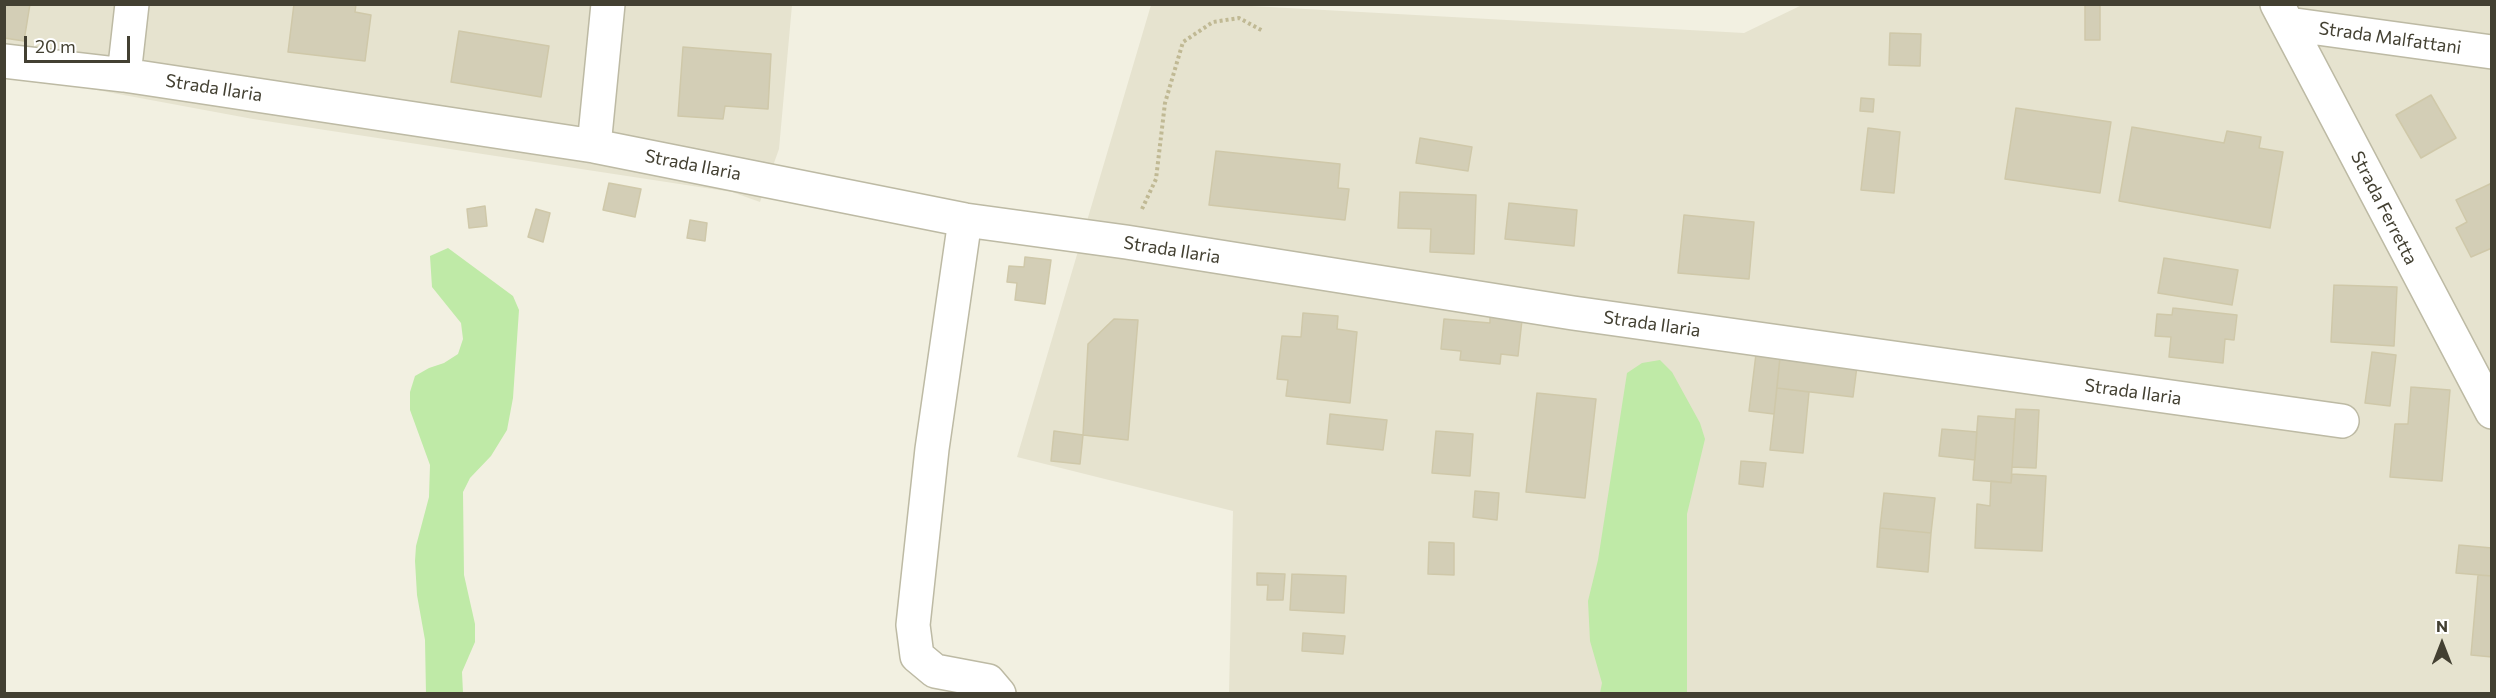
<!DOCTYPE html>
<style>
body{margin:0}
#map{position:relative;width:2496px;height:698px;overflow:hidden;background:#f2f0e1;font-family:Commissioner,sans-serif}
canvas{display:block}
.frame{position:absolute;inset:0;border:6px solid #434032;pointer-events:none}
.north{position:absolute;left:2412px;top:614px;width:60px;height:60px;-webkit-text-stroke:4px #fff;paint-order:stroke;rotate:0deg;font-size:16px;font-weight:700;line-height:24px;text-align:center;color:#434032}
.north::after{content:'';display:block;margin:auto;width:21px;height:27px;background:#434032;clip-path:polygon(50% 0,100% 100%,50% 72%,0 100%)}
.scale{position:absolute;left:24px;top:36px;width:106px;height:27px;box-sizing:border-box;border:3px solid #434032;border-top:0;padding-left:8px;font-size:18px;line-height:21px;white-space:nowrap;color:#434032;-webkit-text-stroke:4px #fff;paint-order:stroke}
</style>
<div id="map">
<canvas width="2496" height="698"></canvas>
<div class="frame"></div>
<div class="north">N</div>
<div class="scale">20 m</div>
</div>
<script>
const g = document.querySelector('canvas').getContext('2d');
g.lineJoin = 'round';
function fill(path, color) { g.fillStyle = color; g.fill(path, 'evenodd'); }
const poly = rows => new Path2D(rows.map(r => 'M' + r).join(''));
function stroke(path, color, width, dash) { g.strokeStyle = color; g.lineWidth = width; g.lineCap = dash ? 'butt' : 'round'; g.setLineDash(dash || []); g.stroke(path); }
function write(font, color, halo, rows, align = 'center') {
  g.font = font + ' Commissioner,sans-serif'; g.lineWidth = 4.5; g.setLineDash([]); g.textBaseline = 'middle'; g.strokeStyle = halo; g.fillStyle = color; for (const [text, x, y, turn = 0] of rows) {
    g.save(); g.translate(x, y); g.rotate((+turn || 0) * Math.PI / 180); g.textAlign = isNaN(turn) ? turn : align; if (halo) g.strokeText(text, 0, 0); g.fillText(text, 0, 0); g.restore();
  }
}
fill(poly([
 [1804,4,2491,5,2491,693,1229,693,1233,511,1017,457,1151,5,1233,5,1744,33],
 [4,5,792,5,779,149,760,202,732,192,253,119,5,73]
]), '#e6e3cf');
fill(poly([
 [448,248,513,296,519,310,513,398,507,430,491,456,470,478,463,492,464,575,475,624,475,642,462,672,463,693,426,694,425,640,417,595,415,561,416,546,429,497,430,465,410,410,410,392,415,376,429,368,444,363,458,354,463,339,461,323,432,287,430,256],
 [1660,360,1672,372,1700,423,1705,439,1687,514,1687,693,1600,693,1602,683,1590,641,1588,601,1598,560,1627,373,1642,363]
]), '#bfeaa7');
const building = poly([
 [4,4,30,4,24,41,4,38,4,4],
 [294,4,356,4,355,12,371,15,365,61,288,52,294,4],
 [2085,4,2100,4,2100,40,2085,40,2085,4],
 [459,31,549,46,541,97,451,82,459,31],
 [1890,33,1921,34,1920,66,1889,65,1890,33],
 [683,47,771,54,768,109,725,106,723,119,678,116,683,47],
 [2431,95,2456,138,2421,158,2396,115,2431,95],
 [1861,98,1874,99,1873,112,1860,111,1861,98],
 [2016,108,2111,122,2100,193,2005,179,2016,108],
 [2132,127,2224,143,2227,131,2261,137,2259,148,2283,152,2270,228,2119,201,2132,127],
 [1868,128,1900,132,1894,193,1861,190,1868,128],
 [1420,138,1472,147,1468,171,1416,163,1420,138],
 [1216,151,1340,164,1338,188,1349,189,1345,220,1209,205,1216,151],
 [609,183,641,189,635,217,603,210,609,183],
 [2492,183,2492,248,2471,257,2456,228,2467,222,2456,200,2492,183],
 [1400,192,1476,195,1474,254,1430,252,1431,229,1398,228,1400,192],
 [1509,203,1577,210,1574,246,1505,239,1509,203],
 [485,206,487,226,469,228,467,209,485,206],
 [536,209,550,213,543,242,528,237,536,209],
 [1684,215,1754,222,1749,279,1678,273,1684,215],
 [690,220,707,223,705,241,687,238,690,220],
 [1025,257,1051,260,1045,304,1015,300,1017,283,1007,282,1009,266,1024,267,1025,257],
 [2164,258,2238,270,2232,305,2158,293,2164,258],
 [2334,285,2397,287,2394,346,2331,342,2334,285],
 [2173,308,2237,315,2234,340,2225,339,2223,363,2169,357,2171,337,2155,336,2157,314,2172,315,2173,308],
 [1303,313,1338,316,1337,329,1357,332,1350,403,1286,396,1288,380,1277,379,1282,336,1301,337,1303,313],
 [1490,316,1522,320,1518,356,1501,354,1500,364,1460,360,1461,351,1441,349,1444,319,1490,323,1490,316],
 [1114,319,1138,320,1128,440,1083,435,1088,344,1114,319],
 [2372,352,2396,355,2390,406,2365,403,2372,352],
 [1756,354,1780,357,1774,414,1749,411,1756,354],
 [1780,357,1857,366,1853,397,1777,388,1780,357],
 [2411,387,2450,390,2442,481,2390,477,2395,424,2408,424,2411,387],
 [1777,388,1809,392,1803,453,1770,450,1777,388],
 [1537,393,1596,399,1585,498,1526,492,1537,393],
 [2016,409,2039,410,2036,468,2012,467,2016,409],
 [1330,414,1387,420,1383,450,1327,444,1330,414],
 [1978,416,2015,419,2011,483,1973,480,1978,416],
 [1942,429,1977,432,1975,460,1939,456,1942,429],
 [1054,431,1083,435,1080,464,1051,461,1054,431],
 [1436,431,1473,434,1470,476,1432,473,1436,431],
 [1741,461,1766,463,1763,487,1739,484,1741,461],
 [2012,474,2046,476,2042,551,1975,548,1977,504,1990,506,1991,481,2011,483,2012,474],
 [1475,491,1499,493,1497,520,1473,517,1475,491],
 [1884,493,1935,498,1931,533,1880,528,1884,493],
 [1880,528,1931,533,1928,572,1877,567,1880,528],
 [1429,542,1454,543,1454,575,1428,574,1429,542],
 [2459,545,2492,548,2492,576,2456,573,2459,545],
 [1257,573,1285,574,1283,600,1267,600,1268,585,1257,585,1257,573],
 [1292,574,1346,576,1344,613,1290,610,1292,574],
 [2478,575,2492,576,2492,657,2471,655,2478,575],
 [1303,633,1345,636,1343,654,1302,651,1303,633]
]);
fill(building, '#d3ceb6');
stroke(building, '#cfc8a9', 1.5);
const minor = poly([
 [2277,4,2492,412],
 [2288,24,2492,52],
 [4,61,124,75,594,146,965,220,1126,242,1573,313,2342,421],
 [124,75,132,4],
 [594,146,608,4],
 [965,220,932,449,913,625,917,656,935,671,988,681,999,694]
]);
stroke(minor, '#bdbaa4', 36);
stroke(poly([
 [1142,209,1156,179,1165,103,1183,42,1213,22,1239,18,1263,31]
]), '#c0b994', 4, [3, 3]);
stroke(minor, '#fff', 33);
write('18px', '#434032', '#fff', [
 ["Strada Malfattani",2390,38,8],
 ["Strada Ilaria",214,88,9],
 ["Strada Ilaria",693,165,11],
 ["Strada Ferretta",2384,208,63],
 ["Strada Ilaria",1172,250,9],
 ["Strada Ilaria",1652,324,8],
 ["Strada Ilaria",2133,392,8]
]);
</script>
